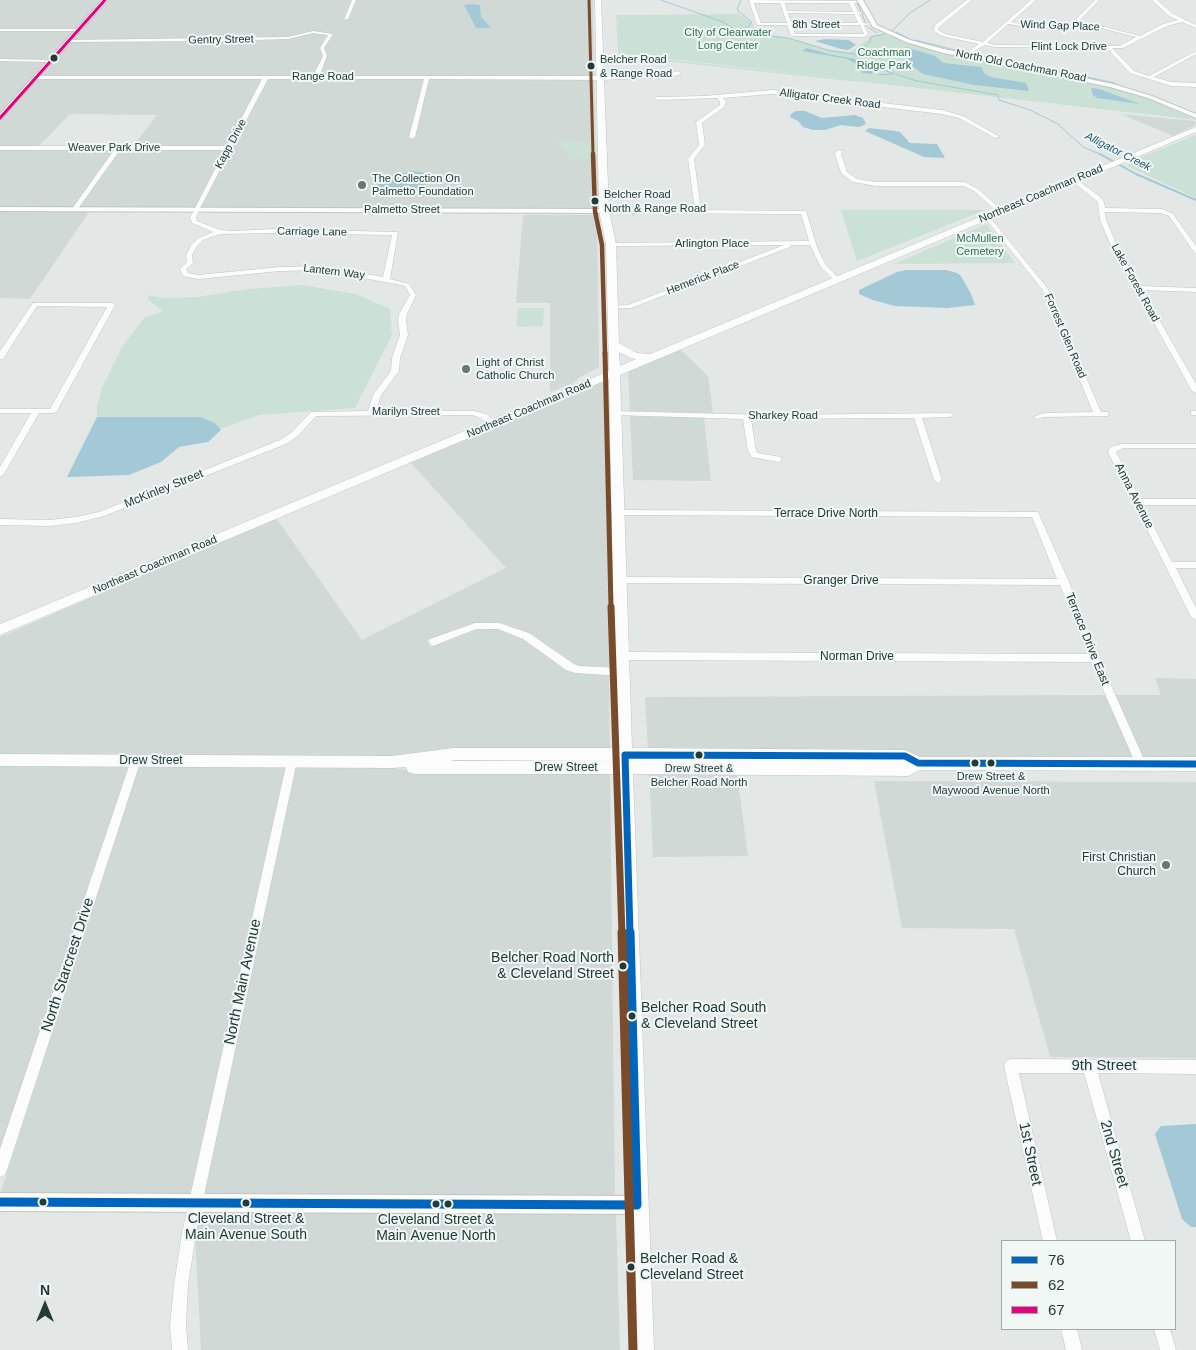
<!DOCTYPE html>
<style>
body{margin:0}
#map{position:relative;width:1196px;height:1350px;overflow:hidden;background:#e3e8e6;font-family:Helvetica,sans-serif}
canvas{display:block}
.legend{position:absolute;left:1001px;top:1240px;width:175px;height:90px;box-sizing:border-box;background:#f0f7f5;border:1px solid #9daca9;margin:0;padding:6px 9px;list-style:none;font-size:15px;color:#213b37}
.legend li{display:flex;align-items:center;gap:10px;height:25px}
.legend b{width:25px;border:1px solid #9daca9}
.north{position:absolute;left:20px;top:1280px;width:50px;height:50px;-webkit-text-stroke:4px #f0f7f5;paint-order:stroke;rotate:0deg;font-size:14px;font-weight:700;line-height:20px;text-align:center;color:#213b37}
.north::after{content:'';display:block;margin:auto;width:18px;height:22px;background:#213b37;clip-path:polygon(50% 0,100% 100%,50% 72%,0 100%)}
</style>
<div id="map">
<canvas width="1196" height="1350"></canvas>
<ul class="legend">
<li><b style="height:6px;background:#0065bd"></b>76</li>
<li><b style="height:6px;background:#7a4b2a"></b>62</li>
<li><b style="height:6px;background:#e5007d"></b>67</li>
</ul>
<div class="north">N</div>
</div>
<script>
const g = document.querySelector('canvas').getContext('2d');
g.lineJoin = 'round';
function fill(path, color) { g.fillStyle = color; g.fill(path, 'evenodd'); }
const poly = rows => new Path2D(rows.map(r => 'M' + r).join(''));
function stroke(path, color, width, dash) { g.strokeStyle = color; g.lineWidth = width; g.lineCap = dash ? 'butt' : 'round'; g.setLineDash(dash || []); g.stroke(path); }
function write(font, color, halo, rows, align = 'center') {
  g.font = font + ' Helvetica,sans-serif'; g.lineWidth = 4; g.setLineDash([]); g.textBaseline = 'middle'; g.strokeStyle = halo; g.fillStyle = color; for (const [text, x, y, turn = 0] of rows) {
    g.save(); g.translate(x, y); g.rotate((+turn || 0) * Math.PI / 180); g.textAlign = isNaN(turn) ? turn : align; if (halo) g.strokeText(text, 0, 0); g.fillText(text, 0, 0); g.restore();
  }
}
fill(poly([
 [0,0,103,0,77,29,0,29],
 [107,0,352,0,344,20,348,20,356,0,593,0,594,77,40,76,71,42,251,40,73,40],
 [0,31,75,31,50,60,0,59],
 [0,61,48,62,0,115],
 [38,78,263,78,227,147,133,146,157,115,70,114,38,147,0,147,0,121],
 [268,78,424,79,410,139,415,138,429,79,594,79,596,144,556,142,568,152,569,159,597,159,599,209,200,209],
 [413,171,419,188,399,191,380,182,394,179,403,173],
 [1121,114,1195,121,1196,125,1173,136],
 [0,149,115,149,73,208,0,208],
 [120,149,225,149,194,209,79,208],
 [7,211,89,212,30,299,0,298,0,212],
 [523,215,597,215,599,367,580,377,573,383,550,392,550,303,516,303],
 [681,350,708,376,713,413,630,411,628,370],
 [605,380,609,667,581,666,572,664,529,633,499,622,474,623,427,640,430,647,476,630,498,629,524,639,568,671,579,674,609,675,610,751,393,757,0,756,0,637,276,518,362,640,506,568,410,462],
 [630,416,704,417,711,481,633,480],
 [1155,678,1196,679,1196,760,1144,760,1115,695,1161,695],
 [1106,695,1134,759,1006,759,648,751,645,697],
 [0,765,129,765,0,1150],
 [139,765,286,766,190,1195,0,1194],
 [296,766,391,767,416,772,610,773,615,1196,203,1195],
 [649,773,737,774,748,856,653,857],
 [874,781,1196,782,1196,1058,1050,1057,1014,929,902,928],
 [200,1211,616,1213,620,1350,201,1350,195,1235]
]), '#d0d9d6');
fill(poly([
 [739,14,753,24,755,30,759,33,801,41,825,49,850,52,874,35,887,35,916,44,1099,83,1144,96,1196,120,857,81,856,78,837,78,618,53,616,15],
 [617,54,836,78,854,78,858,82,617,56],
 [1196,135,1196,198,1127,166,1134,160],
 [564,141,596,144,597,159,569,159,568,152,556,142],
 [841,210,985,210,857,261],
 [986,224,1015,263,894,264],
 [302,285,356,294,390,309,392,335,355,408,259,415,220,429,215,423,201,417,97,417,97,406,102,388,123,345,144,318,163,311,148,300,148,295,162,298,197,297,249,289],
 [518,308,544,308,543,326,516,327]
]), '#cce1d5');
fill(poly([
 [471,4,480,5,481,17,491,28,476,28,464,5],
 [825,39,849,40,856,45,848,50,841,49,815,41],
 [906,47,935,56,943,63,981,67,985,74,991,77,1026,83,1029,91,974,85,923,74,913,67,903,50],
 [807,48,828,54,855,59,873,70,874,72,871,74,862,73,860,67,848,59,802,51],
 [1091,88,1099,89,1140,104,1097,98,1093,95],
 [796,111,805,111,822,118,855,115,863,118,866,124,859,127,841,125,825,130,813,130,803,127,798,121,790,117,791,114],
 [869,128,895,131,900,132,910,143,937,144,945,158,924,157,865,131],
 [413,171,425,173,429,177,425,185,419,188,399,191,387,190,376,186,380,182,394,179,403,173],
 [906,270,946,270,957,273,961,276,971,294,975,305,947,308,895,306,873,300,859,294,859,290,897,272],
 [97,417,201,417,215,423,221,430,208,442,179,447,161,462,129,475,67,477],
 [1196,1124,1196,1227,1191,1227,1182,1219,1155,1134,1161,1126]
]), '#a3c8d6');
stroke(poly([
 [661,0,723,22,734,29,746,33,788,38,831,51,870,56],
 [857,2,861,12],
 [862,14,866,24],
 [868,27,877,33],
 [739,31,746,28,752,22,737,10,741,0],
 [892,31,910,13,930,0],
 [896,32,908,38],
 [885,34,870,37,871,41,864,47,877,64,886,71,917,81,998,95,999,100,1030,110,1058,124,1083,147,1102,155],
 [915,40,959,51],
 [988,56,1115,83],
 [879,75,892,74]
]), '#a3c8d6', 1);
stroke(poly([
 [1100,154,1136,174,1196,200]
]), '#a3c8d6', 2);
const minor = poly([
 [352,0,356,0,348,19,344,20,352,0],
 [749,0,856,1,858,3,854,3,858,12,864,13,859,14,863,23,875,24,864,25,868,34,864,37,793,36,791,35,787,25,757,25,749,0],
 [754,3,780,3,787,23,761,23,754,3],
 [785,3,849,3,853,12,787,11,785,3],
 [788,13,854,14,858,23,791,23,788,13],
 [792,25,860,25,864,34,795,34,792,25],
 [967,0,972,0,939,27,938,30,945,34,983,42,1031,0,1036,0,1011,22,1027,25,1078,25,1076,23,1077,18,1095,0,1099,0,1081,19,1080,23,1083,25,1101,26,1140,36,1163,24,1178,20,1169,16,1152,0,1157,0,1173,14,1196,25,1196,28,1182,22,1167,26,1123,48,1112,48,1134,71,1149,76,1196,51,1196,54,1154,77,1171,82,1196,83,1196,87,1171,86,1130,73,1107,48,996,47,985,45,974,51,976,54,972,54,969,51,979,44,942,36,934,31,935,25,967,0],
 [1008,24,1027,27,1101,28,1136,37,1120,46,996,45,987,43,1008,24],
 [0,29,78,29,80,30,78,31,0,31,0,29],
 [313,31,333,34,324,48,327,56,321,72,318,74,315,72,323,56,320,48,328,35,313,33,288,39,219,41,69,42,67,41,69,40,288,37,313,31],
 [0,59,51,60,53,61,51,62,0,61,0,59],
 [679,71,681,74,671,77,601,80,429,79,415,137,412,139,409,137,424,79,268,79,199,210,196,218,197,221,220,230,234,231,273,229,398,232,390,279,409,284,416,295,407,314,406,321,408,335,400,358,399,371,381,395,376,411,474,411,486,414,499,424,495,426,492,426,480,418,473,415,316,416,298,436,286,444,104,516,76,523,50,526,0,525,0,519,50,520,76,517,99,512,280,440,292,432,311,412,368,411,373,395,391,371,392,358,400,335,398,321,399,314,410,295,405,286,396,284,320,270,280,271,198,279,183,276,180,269,187,262,186,255,192,244,199,238,213,232,192,223,190,218,225,150,120,150,77,210,75,211,72,209,114,150,0,150,0,146,227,146,262,79,37,79,35,76,601,76,671,73,679,71],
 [273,233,392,235,383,277,320,266,280,267,198,275,188,273,186,269,193,263,192,255,197,246,203,240,220,234,273,233],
 [772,90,942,110,963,116,1000,137,995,138,959,118,942,114,772,94,723,98,726,102,724,107,702,123,705,145,694,159,701,210,806,211,818,250,826,265,840,280,835,281,821,267,810,245,791,245,790,247,631,308,611,308,611,306,628,305,784,245,611,246,609,245,609,243,809,241,801,214,604,213,601,211,604,209,695,210,688,159,699,145,696,122,720,105,720,102,717,98,658,100,655,98,656,97,705,96,772,90],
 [838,150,843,151,841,154,847,172,857,179,876,182,965,182,978,189,998,207,993,208,974,191,964,186,876,186,853,182,841,173,835,154,838,150],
 [1072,179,1076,179,1099,196,1104,202,1105,208,1162,209,1173,214,1196,246,1196,253,1194,252,1169,216,1161,213,1105,212,1106,220,1118,248,1140,286,1196,288,1196,292,1142,290,1196,384,1196,393,1192,391,1112,248,1100,220,1098,202,1072,181,1072,179],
 [982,217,986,217,993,221,1048,289,1101,412,1108,412,1108,416,1044,417,1037,419,1033,417,1044,413,1093,412,1042,289,989,223,982,219,982,217],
 [33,303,112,303,115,305,57,411,53,413,39,413,4,474,0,477,0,467,31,413,0,413,0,409,50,409,107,307,37,306,3,359,0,359,0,351,33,303],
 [612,411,769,415,950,413,954,415,950,417,922,418,942,480,938,483,934,480,914,418,751,419,756,451,758,453,781,457,781,461,778,462,752,457,748,451,743,419,615,415,611,413,612,411],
 [1191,411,1196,411,1196,415,1191,415,1191,411],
 [1122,444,1196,444,1196,448,1123,448,1116,452,1140,499,1196,499,1196,505,1143,505,1172,562,1196,562,1196,568,1176,568,1196,608,1196,620,1191,617,1108,452,1110,447,1122,444],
 [617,510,1038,512,1069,582,1099,658,1146,764,1145,767,1141,768,1137,767,1091,662,621,660,616,656,621,652,1088,654,1060,585,619,583,614,580,619,577,1057,579,1032,517,614,515,613,513,614,511,617,510],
 [475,623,499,623,529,633,574,664,579,666,621,668,626,672,621,676,575,673,566,670,523,639,498,629,476,629,433,646,428,642,430,639,475,623],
 [136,756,140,757,141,760,7,1170,5,1175,0,1177,0,1149,131,760,132,757,136,756],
 [292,757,296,758,297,761,196,1233,188,1285,186,1326,188,1350,172,1350,170,1326,174,1285,182,1233,287,761,288,758,292,757],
 [1011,1059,1196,1060,1196,1074,1098,1073,1145,1241,1131,1241,1084,1073,1019,1073,1057,1241,1043,1241,1004,1066,1006,1061,1011,1059],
 [1061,1329,1077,1329,1082,1350,1066,1350,1061,1329],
 [1154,1329,1170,1329,1176,1350,1160,1350,1154,1329]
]);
const tertiary = poly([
 [102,0,108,0,0,120,0,114,102,0],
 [857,0,863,0,877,25,910,40,944,49,1113,84,1152,96,1196,114,1196,118,1148,98,1110,87,943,53,906,42,873,27,857,0],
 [0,207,604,209,608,211,604,213,0,211,0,207],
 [0,1193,637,1196,643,1199,646,1205,643,1211,637,1214,0,1211,0,1193]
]);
const secondary = poly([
 [595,0,601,0,609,211,616,244,619,343,637,353,650,354,1196,127,1196,132,620,375,632,748,905,750,920,757,1196,757,1196,771,921,770,908,776,633,774,654,1350,630,1350,617,774,414,774,408,772,406,767,392,768,0,766,0,754,392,756,453,748,616,748,609,379,0,635,0,624,609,371,606,244,599,211,595,0],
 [619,352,631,358,636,359,620,366,619,352],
 [453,760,617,761,452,761,453,760]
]);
stroke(minor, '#c0c5c3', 1);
stroke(tertiary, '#c0c5c3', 2);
stroke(secondary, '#bec6c4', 1);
fill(minor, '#fbfcfb');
fill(tertiary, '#fbfcfb');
fill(secondary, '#fbfcfb');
stroke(poly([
 [630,934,625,755,905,756,918,763,1196,764]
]), '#0065bd', 7);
stroke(poly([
 [0,1202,637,1205,630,932]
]), '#0065bd', 9);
stroke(poly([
 [589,0,593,155]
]), '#7a4b2a', 3);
stroke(poly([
 [593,154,595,211,602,245,605,354]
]), '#7a4b2a', 4.5);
stroke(poly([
 [605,353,611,608]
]), '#7a4b2a', 5);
stroke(poly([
 [611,607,622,934]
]), '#7a4b2a', 7);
stroke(poly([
 [622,932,633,1350]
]), '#7a4b2a', 9);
stroke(poly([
 [0,118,105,0]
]), '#e5007d', 3);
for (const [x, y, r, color] of [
 [54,58,4.5,"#213b37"],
 [591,66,4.5,"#213b37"],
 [362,185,5,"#657874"],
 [595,201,4.5,"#213b37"],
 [466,369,5,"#657874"],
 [699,755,4.5,"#213b37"],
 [975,763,4.5,"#213b37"],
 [991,763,4.5,"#213b37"],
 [1166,865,5,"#657874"],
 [623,966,4.5,"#213b37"],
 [632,1016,4.5,"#213b37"],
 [43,1202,4.5,"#213b37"],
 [246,1203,4.5,"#213b37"],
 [436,1204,4.5,"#213b37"],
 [448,1204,4.5,"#213b37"],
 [631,1267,4.5,"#213b37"]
]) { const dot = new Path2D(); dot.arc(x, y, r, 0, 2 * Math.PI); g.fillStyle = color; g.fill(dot); stroke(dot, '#f0f7f5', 2); }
write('11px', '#213b37', '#f0f7f5', [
 ["8th Street",816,25],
 ["Wind Gap Place",1060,26,2],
 ["Gentry Street",221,40,-1],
 ["Flint Lock Drive",1069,47],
 ["North Old Coachman Road",1021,66,11],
 ["Range Road",323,77],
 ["Alligator Creek Road",830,99,7],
 ["Kapp Drive",231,144,-62],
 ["Weaver Park Drive",114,148],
 ["Northeast Coachman Road",1041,194,-23],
 ["Palmetto Street",402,210],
 ["Carriage Lane",312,232,1],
 ["Arlington Place",712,244],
 ["Lantern Way",334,272,7],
 ["Hemerick Place",703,278,-21],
 ["Lake Forest Road",1135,283,61],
 ["Forrest Glen Road",1065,336,67],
 ["Northeast Coachman Road",529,409,-23],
 ["Marilyn Street",406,412],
 ["Sharkey Road",783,416],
 ["Northeast Coachman Road",155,565,-23]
]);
write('11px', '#2c714f', '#f0f7f5', [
 ["City of Clearwater",728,33],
 ["Long Center",728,46],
 ["Coachman",884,53],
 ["Ridge Park",884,66],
 ["McMullen",980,239],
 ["Cemetery",980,252]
]);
write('11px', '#213b37', '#f0f7f5', [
 ["Belcher Road",600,60],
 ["& Range Road",600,74],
 ["Belcher Road",604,195],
 ["North & Range Road",604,209],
 ["Drew Street &",699,769,"center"],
 ["Belcher Road North",699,783,"center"],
 ["Drew Street &",991,777,"center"],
 ["Maywood Avenue North",991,791,"center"]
], 'left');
write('italic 11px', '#1c5b75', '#f0f7f5', [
 ["Alligator Creek",1118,152,27]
]);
write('11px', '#213b37', '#f0f7f5', [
 ["The Collection On",372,179],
 ["Palmetto Foundation",372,192],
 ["Light of Christ",476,363],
 ["Catholic Church",476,376]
], 'left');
write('12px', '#213b37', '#f0f7f5', [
 ["McKinley Street",164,489,-22],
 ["Anna Avenue",1134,496,63],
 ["Terrace Drive North",826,514],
 ["Granger Drive",841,581],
 ["Terrace Drive East",1087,639,68],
 ["Norman Drive",857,657],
 ["Drew Street",151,761],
 ["Drew Street",566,768]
]);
write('12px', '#213b37', '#f0f7f5', [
 ["First Christian",1156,858],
 ["Church",1156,872]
], 'right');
write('14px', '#213b37', '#f0f7f5', [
 ["Belcher Road North",614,958,"right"],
 ["& Cleveland Street",614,974,"right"],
 ["Belcher Road South",641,1008],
 ["& Cleveland Street",641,1024],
 ["Cleveland Street &",246,1219,"center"],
 ["Main Avenue South",246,1235,"center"],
 ["Cleveland Street &",436,1220,"center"],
 ["Main Avenue North",436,1236,"center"],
 ["Belcher Road &",640,1259],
 ["Cleveland Street",640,1275]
], 'left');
write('15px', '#213b37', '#f0f7f5', [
 ["North Starcrest Drive",68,965,-72],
 ["North Main Avenue",243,982,-78],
 ["9th Street",1104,1066],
 ["1st Street",1030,1154,78],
 ["2nd Street",1114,1154,74]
]);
</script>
